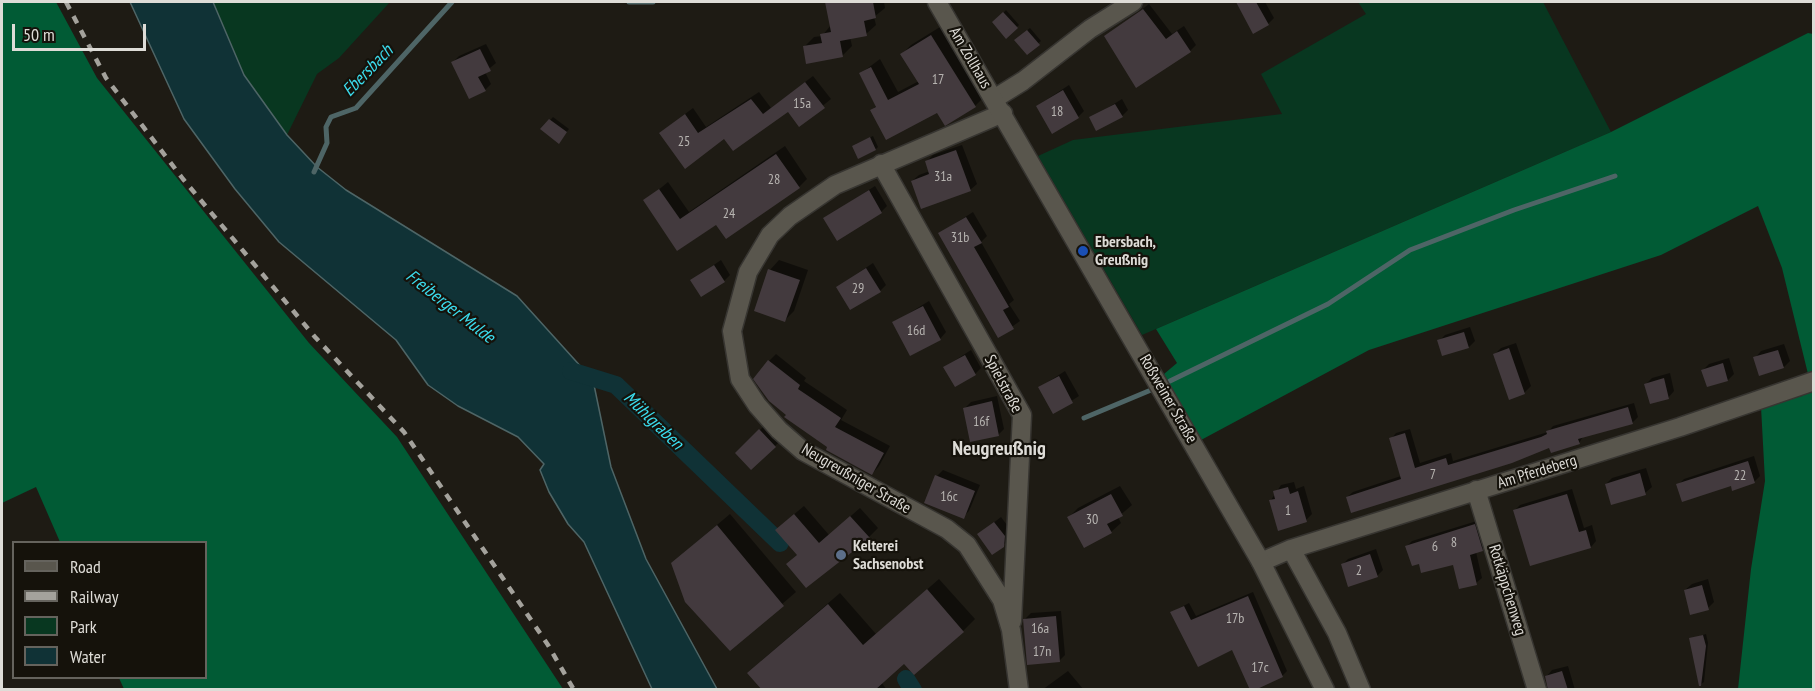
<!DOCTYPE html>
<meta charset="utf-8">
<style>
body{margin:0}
#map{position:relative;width:1815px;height:691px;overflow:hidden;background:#1e1b14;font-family:"PT Sans Narrow",sans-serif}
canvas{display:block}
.frame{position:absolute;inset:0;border:3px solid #dedcd7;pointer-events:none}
.legend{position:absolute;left:12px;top:541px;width:195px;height:138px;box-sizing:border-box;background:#15120b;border:2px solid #65635d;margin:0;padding:8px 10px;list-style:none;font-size:18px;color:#dedcd7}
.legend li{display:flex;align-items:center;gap:12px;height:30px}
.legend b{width:30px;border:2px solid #65635d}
.scale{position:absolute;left:12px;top:24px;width:134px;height:27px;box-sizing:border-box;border:3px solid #dedcd7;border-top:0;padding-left:8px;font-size:18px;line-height:21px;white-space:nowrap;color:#dedcd7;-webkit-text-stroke:4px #15120b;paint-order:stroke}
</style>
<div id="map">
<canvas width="1815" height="691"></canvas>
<div class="frame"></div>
<ul class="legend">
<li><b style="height:8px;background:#59564d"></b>Road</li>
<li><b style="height:8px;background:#a4a29c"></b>Railway</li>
<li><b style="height:16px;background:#083720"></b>Park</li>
<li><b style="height:16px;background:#103236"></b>Water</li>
</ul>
<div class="scale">50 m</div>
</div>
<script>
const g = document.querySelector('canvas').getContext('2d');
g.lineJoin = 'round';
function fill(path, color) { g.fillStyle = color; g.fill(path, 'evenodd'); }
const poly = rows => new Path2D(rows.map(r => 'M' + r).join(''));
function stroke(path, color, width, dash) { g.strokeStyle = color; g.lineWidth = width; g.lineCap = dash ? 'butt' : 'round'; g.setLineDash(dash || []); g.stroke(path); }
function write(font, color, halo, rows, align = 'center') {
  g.font = font + ' "PT Sans Narrow",sans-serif'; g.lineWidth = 4.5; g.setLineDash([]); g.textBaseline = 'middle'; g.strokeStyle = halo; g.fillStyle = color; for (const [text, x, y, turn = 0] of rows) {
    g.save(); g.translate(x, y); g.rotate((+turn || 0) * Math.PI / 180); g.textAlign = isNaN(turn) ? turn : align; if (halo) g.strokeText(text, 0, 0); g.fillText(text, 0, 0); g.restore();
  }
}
fill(poly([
 [213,2,390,2,339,58,317,74,287,135,244,75],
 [1358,2,1543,2,1611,132,1142,335,1038,156,1073,140,1282,114,1261,74,1366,14]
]), '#083720');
fill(poly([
 [2,2,56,2,97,78,309,343,397,437,563,689,124,689,119,678,206,678,206,542,60,542,36,487,2,503],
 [1808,33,1813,34,1813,689,1738,689,1751,569,1765,481,1761,407,1802,396,1809,378,1782,268,1758,206,1661,255,1369,350,1201,440,1164,374,1177,363,1156,329,1611,132]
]), '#015b35');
const water = poly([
 [130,2,213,2,244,75,287,135,317,167,346,190,517,296,593,380,611,467,646,559,717,689,652,689,584,542,568,524,549,492,540,470,544,464,518,437,458,406,428,385,396,340,279,242,235,189,184,119,130,2]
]);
fill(water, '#103236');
stroke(water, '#4e6566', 1.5);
fill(poly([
 [829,2,884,2,885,8,874,17,876,25,866,34,850,37,852,46,843,55,804,47,814,37,822,36,831,25],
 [1242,2,1265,2,1274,18,1268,24,1239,4],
 [1149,4,1172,34,1184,26,1196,45,1190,51,1106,37],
 [1006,10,1019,25,1006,37,994,23],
 [940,27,984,97,975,106,938,111,872,110,877,105,860,74,880,59,898,92,919,81,902,54,911,45],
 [1030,28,1041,41,1027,53,1019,37],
 [486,44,496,63,485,72,491,84,485,90,453,62,459,56],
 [813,76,831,99,799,125,788,110,725,137,660,133,693,108,706,127,759,92,771,108],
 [1069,85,1084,111,1078,117,1037,106],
 [1122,99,1128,110,1122,116,1091,118],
 [553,117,569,129,561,139,542,129],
 [873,136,878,147,876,149,856,144],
 [962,145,977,184,970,190,912,181,919,175,930,171,926,162,933,155],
 [785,146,807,179,799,187,716,222,677,249,645,201,668,182,689,212],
 [875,186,887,206,881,212,825,218],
 [973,212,987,236,981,242,1014,300,1009,304,1020,321,999,336,940,233],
 [721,260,730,275,724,281,692,280],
 [779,260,808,270,794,311,785,320,756,310,770,270],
 [873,263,886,285,880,291,837,287],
 [929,301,946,332,940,339,893,323],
 [1470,327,1475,341,1469,347,1439,341,1445,335],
 [1516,343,1531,386,1524,393,1495,354,1501,348],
 [1784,344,1790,361,1784,367,1755,358,1761,351],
 [971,350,981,368,975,374,945,367],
 [776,354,806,378,804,381,847,410,841,420,890,446,879,466,872,474,829,447,788,415,769,361],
 [1729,358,1734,374,1728,380,1703,370,1709,364],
 [1065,371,1079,396,1054,412,1040,387],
 [1670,373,1674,391,1668,398,1646,384,1652,378],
 [997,396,1004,429,998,435,965,408,971,402],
 [1634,403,1638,417,1632,423,1584,435,1579,443,1550,446,1347,497,1353,492,1401,476,1391,439,1396,433,1410,429,1420,463,1451,453,1453,461,1548,432,1553,426],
 [766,424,781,440,775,446,737,453],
 [1754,456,1760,476,1754,482,1678,485,1684,479],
 [1646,468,1652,487,1645,493,1606,484,1612,478],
 [943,470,980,485,969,511,963,517,937,476],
 [1294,482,1296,489,1304,486,1312,514,1306,520,1271,500,1281,485],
 [1120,486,1132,505,1118,517,1121,523,1111,532,1069,517,1078,508],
 [1572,489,1584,528,1592,525,1596,541,1591,547,1515,510,1520,505],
 [804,506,829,535,860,508,878,528,869,537,798,554,786,521],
 [730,514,796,592,730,649,686,551],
 [1001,517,1010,529,1010,539,1003,545,979,534],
 [1480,520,1487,545,1476,552,1482,578,1476,583,1454,563,1421,562,1407,546,1412,541],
 [1376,549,1383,570,1377,576,1342,565,1348,559],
 [939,579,975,619,963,631,904,662,881,682,887,690,764,690,761,661,840,593,876,634],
 [1708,579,1714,602,1708,608,1685,590,1692,584],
 [1253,592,1287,671,1282,676,1172,612,1189,603,1196,616],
 [1061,611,1065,655,1059,661,1025,619,1031,613],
 [1706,634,1708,643,1704,682,1701,684,1690,639],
 [1568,666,1575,690,1549,690,1546,677,1552,670],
 [1068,671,1084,690,1042,690]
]), '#0007');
stroke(poly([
 [629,2,653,2],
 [314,172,327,143,326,127,331,117,356,108,452,2],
 [1170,381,1328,304,1410,250,1514,210,1615,176],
 [1084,418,1151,390]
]), '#4e6566', 5);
stroke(poly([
 [571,371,616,385,780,543],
 [906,679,913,690]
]), '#103236', 18);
fill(poly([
 [825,2,873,2,876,18,864,21,867,36,840,41,843,57,806,64,803,46,822,43,820,34,831,32],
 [1236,2,1256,2,1269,25,1253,34],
 [1143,9,1166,39,1177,31,1191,52,1136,88,1104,36],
 [1003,12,1018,28,1006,39,992,22],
 [1027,30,1040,45,1027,55,1014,40],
 [931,35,976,107,945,126,937,113,886,140,870,110,876,107,859,73,871,67,888,100,919,84,900,54],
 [480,49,491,71,478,77,486,91,469,99,451,62],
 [805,82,825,108,799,127,788,112,733,151,724,139,685,169,659,133,685,114,698,133,751,99,763,114],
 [1063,90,1079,118,1052,134,1036,106],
 [1115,104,1123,117,1096,131,1089,117],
 [549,119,567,132,559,144,540,129],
 [870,137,876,150,858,159,852,146],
 [956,150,971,191,921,209,911,181,929,174,925,161],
 [776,154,800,188,726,239,716,225,677,251,643,200,659,189,680,219],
 [869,190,882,213,837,241,823,218],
 [966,217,982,243,974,247,1009,307,1003,310,1014,329,998,338,938,233],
 [714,265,725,282,701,297,690,280],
 [866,268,881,292,850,310,836,287],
 [768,269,800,280,785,322,754,311],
 [923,306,941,340,910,356,892,322],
 [1464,332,1469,348,1442,356,1437,340],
 [1509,348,1525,394,1509,400,1493,354],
 [1778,350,1784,368,1759,376,1753,357],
 [965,355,976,375,955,387,943,367],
 [768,360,800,385,798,389,841,418,835,427,884,453,872,475,826,450,827,447,784,417,786,415,769,401,753,379],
 [1723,363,1728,381,1707,387,1701,370],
 [1059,376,1073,403,1053,414,1038,387],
 [1664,378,1669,399,1650,404,1644,384],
 [992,401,999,436,970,442,963,408],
 [1628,407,1633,424,1578,439,1580,444,1551,453,1549,448,1512,463,1351,513,1346,497,1401,479,1389,438,1405,433,1415,468,1446,458,1448,465,1541,437,1547,434,1546,431],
 [759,429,776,447,751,470,735,453],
 [1748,461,1755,483,1732,491,1731,486,1682,502,1676,484],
 [1640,473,1646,495,1611,505,1605,484],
 [935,475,975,491,964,519,924,503],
 [1288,487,1290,494,1298,491,1307,522,1278,531,1269,500,1275,499,1273,491],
 [1111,494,1123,516,1107,524,1112,533,1084,548,1067,517],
 [1567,494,1579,532,1586,530,1591,548,1530,566,1513,510],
 [794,514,819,543,850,516,870,538,806,588,786,564,797,555,775,530],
 [994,522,1005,536,1004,547,992,555,977,534],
 [1475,524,1483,551,1470,555,1477,585,1459,589,1453,565,1421,573,1419,564,1412,566,1405,546],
 [717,525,784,606,730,651,685,602,671,563],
 [1370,554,1378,577,1348,587,1341,564],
 [1702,585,1709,610,1690,615,1684,590],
 [927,589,964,632,914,675,904,664,875,690,762,690,747,673,828,604,863,645],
 [1248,596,1283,677,1255,690,1250,690,1232,650,1198,667,1170,612,1184,606,1191,620],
 [1056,616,1060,662,1027,665,1023,619],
 [1703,635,1706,646,1701,686,1699,686,1689,638],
 [1562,671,1568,690,1548,690,1545,676]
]), '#433a3e');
const street = poly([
 [994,99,1023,81,1090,29,1133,2],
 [1003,113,835,185,790,216,770,235,748,272,732,331,740,379,757,405,779,430,803,451,947,529,967,545,1002,600,1011,630,1019,690],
 [881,164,1022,415,1012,621],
 [1476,490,1537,690],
 [1291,549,1337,633,1361,690],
 [1261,562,1291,549,1680,427,1814,381]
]);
const secondary = poly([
 [937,2,1261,562,1325,690]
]);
stroke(street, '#373531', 21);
stroke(secondary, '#373531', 21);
stroke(street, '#59564d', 18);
stroke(secondary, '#59564d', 18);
stroke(poly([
 [66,2,106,78,183,179,315,337,404,432,548,645,574,690]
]), '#a4a29c', 4.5, [8, 8]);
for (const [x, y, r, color] of [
 [1083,251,6,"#1a4fb4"],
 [841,555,6,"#5c6f8a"]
]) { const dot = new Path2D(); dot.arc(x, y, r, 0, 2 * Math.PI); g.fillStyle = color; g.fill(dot); stroke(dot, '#15120b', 2); }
write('14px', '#b7b4b1', null, [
 ["17",938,80],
 ["15a",802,104],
 ["18",1057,112],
 ["25",684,142],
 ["31a",943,177],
 ["28",774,180],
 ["24",729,214],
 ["31b",960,238],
 ["29",858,289],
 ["16d",916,331],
 ["16f",981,422],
 ["7",1433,475],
 ["22",1740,476],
 ["16c",949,497],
 ["1",1288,511],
 ["30",1092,520],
 ["8",1454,543],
 ["6",1435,547],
 ["2",1359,571],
 ["17b",1235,619],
 ["16a",1040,629],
 ["17n",1042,652],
 ["17c",1260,668]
]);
write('16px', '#dedcd7', '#15120b', [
 ["Am Zollhaus",970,58,60],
 ["Spielstraße",1003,384,62],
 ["Roßweiner Straße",1168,399,60],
 ["Am Pferdeberg",1537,472,-17],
 ["Neugreußniger Straße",856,479,30],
 ["Rotkäppchenweg",1507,590,73]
]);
write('bold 16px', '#dedcd7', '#15120b', [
 ["Ebersbach,",1095,242],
 ["Greußnig",1095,260],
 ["Kelterei",853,546],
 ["Sachsenobst",853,564]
], 'left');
write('italic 18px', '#3bdced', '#15120b', [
 ["Ebersbach",368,71,-46],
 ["Freiberger Mulde",450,307,38],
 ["Mühlgraben",653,421,44]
]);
write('bold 20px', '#dedcd7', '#15120b', [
 ["Neugreußnig",999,449]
]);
</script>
